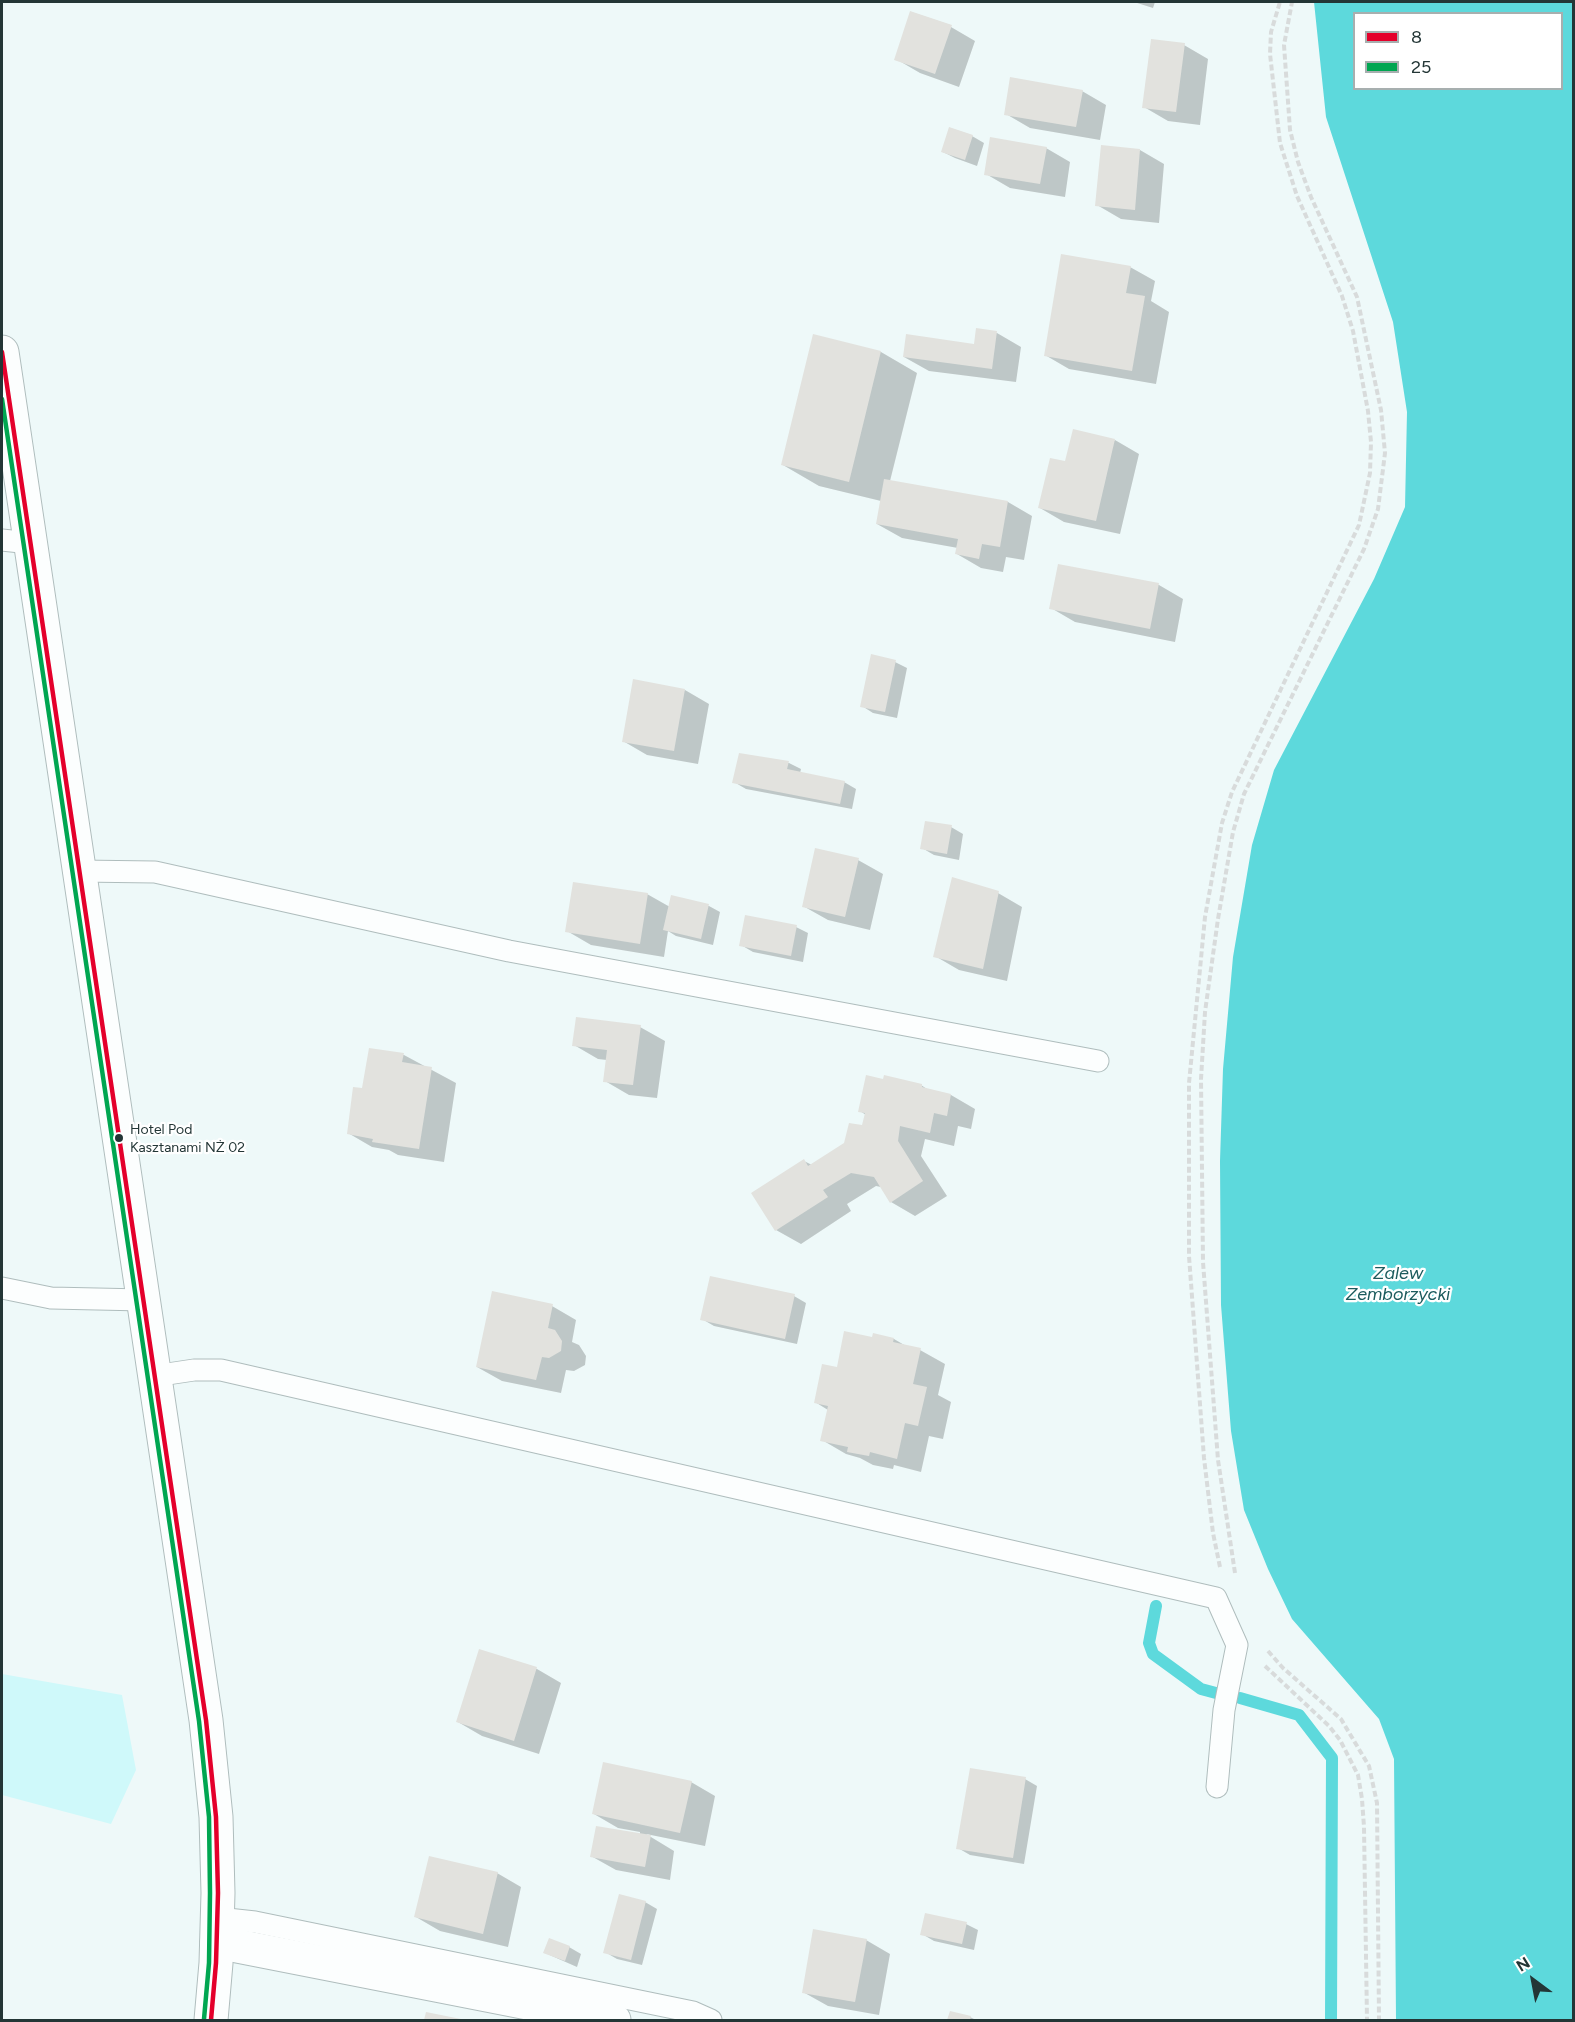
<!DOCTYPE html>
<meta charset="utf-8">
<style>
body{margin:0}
#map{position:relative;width:1575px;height:2022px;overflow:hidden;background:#eef9f9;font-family:Figtree,sans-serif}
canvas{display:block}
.frame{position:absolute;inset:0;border:3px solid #233636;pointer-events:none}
.legend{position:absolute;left:1353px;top:12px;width:210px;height:78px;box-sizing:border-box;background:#fff;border:2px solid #a7afaf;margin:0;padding:8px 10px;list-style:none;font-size:18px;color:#233636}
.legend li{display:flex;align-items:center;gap:12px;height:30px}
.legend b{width:30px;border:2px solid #a7afaf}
.north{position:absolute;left:1503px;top:1950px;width:60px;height:60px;-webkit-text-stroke:4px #fff;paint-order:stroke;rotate:328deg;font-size:16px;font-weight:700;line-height:24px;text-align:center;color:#233636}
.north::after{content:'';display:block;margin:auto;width:21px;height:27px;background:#233636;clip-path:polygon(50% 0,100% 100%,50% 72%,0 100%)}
</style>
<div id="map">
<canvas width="1575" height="2022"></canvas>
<div class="frame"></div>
<ul class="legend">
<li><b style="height:8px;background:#e4002b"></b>8</li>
<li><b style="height:8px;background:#00a651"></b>25</li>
</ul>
<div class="north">N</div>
</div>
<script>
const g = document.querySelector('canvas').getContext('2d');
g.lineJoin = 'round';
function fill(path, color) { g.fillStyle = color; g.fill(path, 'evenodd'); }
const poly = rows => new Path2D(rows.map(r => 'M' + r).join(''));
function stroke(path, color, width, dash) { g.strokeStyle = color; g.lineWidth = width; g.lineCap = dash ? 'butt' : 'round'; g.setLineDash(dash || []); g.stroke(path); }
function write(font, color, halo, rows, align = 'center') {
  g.font = font + ' Figtree,sans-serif'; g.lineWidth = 4.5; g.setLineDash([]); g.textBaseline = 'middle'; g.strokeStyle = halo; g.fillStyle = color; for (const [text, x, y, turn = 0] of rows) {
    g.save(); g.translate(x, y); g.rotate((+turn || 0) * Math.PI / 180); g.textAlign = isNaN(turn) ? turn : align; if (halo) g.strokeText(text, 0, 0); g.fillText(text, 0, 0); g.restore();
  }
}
fill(poly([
 [2,1674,122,1695,136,1770,111,1824,2,1795]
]), '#cff9fa');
fill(poly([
 [1314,2,1573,2,1573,2020,1396,2020,1394,1759,1379,1719,1292,1619,1268,1569,1244,1510,1231,1431,1221,1305,1220,1161,1223,1069,1233,957,1252,845,1274,770,1374,579,1405,507,1407,412,1393,322,1326,117],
 [1354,14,1562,14,1562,88,1354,88]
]), '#5dd9dc');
fill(poly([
 [1134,2,1155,2,1153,8],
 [951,27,975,41,959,87,920,73,896,59],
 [1184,45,1208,59,1200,125,1168,121,1144,107],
 [1082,91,1106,105,1100,140,1030,128,1006,114],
 [972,136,984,143,977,166,955,158,943,152],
 [1046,148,1070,162,1065,197,1010,188,986,174],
 [1140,150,1164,164,1159,223,1121,219,1097,205],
 [1130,267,1155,281,1151,301,1169,312,1156,384,1069,369,1045,355],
 [978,330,997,333,1021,347,1016,382,929,371,904,357,975,346],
 [814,336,881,352,917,373,890,481,1008,502,1032,516,1024,560,1006,557,1003,572,981,568,957,554,958,548,902,538,877,524,881,501,819,486,783,465],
 [1115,440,1139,454,1120,534,1064,522,1040,508],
 [1059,566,1159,585,1183,599,1175,642,1075,622,1051,608],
 [895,662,907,668,897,718,873,713,862,706],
 [685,690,709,704,698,764,647,755,623,741],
 [740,755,789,763,801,769,800,773,844,782,856,789,852,809,746,789,734,782],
 [951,827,963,834,959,860,934,855,922,848],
 [858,860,883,874,870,930,828,920,803,906],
 [998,893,1022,907,1007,981,959,970,935,956],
 [647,894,670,907,672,897,709,906,720,912,713,945,676,936,668,931,664,957,591,945,567,931],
 [796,927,808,933,803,962,753,952,741,945],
 [640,1027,665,1041,657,1098,629,1095,605,1081,607,1060,598,1059,574,1045],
 [370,1049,404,1055,456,1083,444,1162,398,1155,389,1150,372,1147,348,1133,364,1090],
 [921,1085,930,1091,951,1095,975,1109,971,1129,958,1126,954,1146,925,1139,921,1156,947,1196,915,1216,891,1202,881,1187,876,1186,847,1204,851,1211,801,1244,776,1230,804,1161,812,1165,845,1144,863,1127,866,1115,860,1111],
 [794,1296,806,1303,797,1344,714,1326,702,1319],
 [552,1306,576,1320,572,1342,579,1345,586,1356,585,1365,574,1371,566,1370,561,1393,502,1381,477,1367],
 [874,1339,894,1339,906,1346,920,1350,945,1364,938,1395,951,1402,943,1439,929,1436,921,1472,894,1465,893,1469,873,1465,860,1458,846,1454,822,1440,828,1410,815,1402,838,1369],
 [480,1651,537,1669,561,1683,539,1754,482,1736,458,1722],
 [1025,1779,1037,1786,1024,1864,970,1855,958,1848],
 [691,1782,715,1796,705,1846,646,1834,674,1851,670,1880,616,1870,591,1856,640,1835,640,1832,618,1828,594,1814],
 [497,1873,521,1887,508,1947,440,1931,416,1917],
 [645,1902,657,1909,642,1965,617,1959,605,1952],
 [966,1924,978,1930,974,1950,934,1941,922,1934],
 [866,1940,890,1954,879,2015,828,2006,803,1992],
 [569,1947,581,1954,577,1967,545,1953],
 [951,2013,970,2017,976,2020,949,2020]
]), '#0003');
stroke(poly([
 [1156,1606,1149,1643,1153,1654,1201,1689,1216,1693],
 [1240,1698,1299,1715,1332,1758,1331,2020]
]), '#5dd9dc', 12);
fill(poly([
 [910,11,952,25,935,74,894,60],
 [1151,39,1185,43,1176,112,1142,108],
 [1010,77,1083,90,1076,127,1004,115],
 [949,127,973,135,965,160,941,152],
 [990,137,1047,147,1040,184,984,175],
 [1101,145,1140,149,1135,210,1095,206],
 [1061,254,1131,266,1126,293,1145,296,1132,371,1044,356],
 [976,328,997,331,992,369,903,357,906,334,974,344],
 [813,334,881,351,849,482,781,465],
 [1073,429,1115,439,1096,521,1038,508,1050,458,1065,461],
 [884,479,1008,501,1000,547,982,544,979,559,955,554,958,539,876,524],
 [1058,564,1159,583,1150,629,1049,609],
 [871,654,896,660,885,712,860,707],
 [633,679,685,689,674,751,622,742],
 [739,753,789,761,787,769,845,781,840,804,732,783],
 [925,821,952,825,947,854,920,849],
 [815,848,859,858,845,917,802,907],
 [952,877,999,891,983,969,933,957],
 [573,882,648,893,640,944,565,932],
 [671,895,709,904,701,939,663,930],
 [745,915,797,925,791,956,739,946],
 [576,1017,641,1025,633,1085,603,1082,607,1050,572,1046],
 [369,1048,404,1053,402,1062,432,1067,419,1149,372,1142,373,1139,347,1134,353,1087,362,1088],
 [866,1075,883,1079,884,1075,922,1084,922,1087,951,1094,947,1116,934,1113,930,1133,900,1126,898,1141,923,1181,890,1203,874,1177,851,1173,823,1190,828,1197,775,1231,751,1193,804,1159,808,1166,844,1143,849,1123,862,1125,865,1113,858,1112],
 [710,1276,795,1294,785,1339,700,1320],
 [492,1291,553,1304,548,1328,555,1330,562,1341,561,1351,549,1358,542,1357,536,1380,476,1367],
 [844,1331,872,1337,873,1333,894,1338,893,1342,921,1348,913,1384,927,1387,918,1426,905,1423,897,1459,870,1452,869,1456,847,1452,848,1447,820,1441,828,1406,814,1403,822,1364,837,1367],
 [479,1649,537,1667,514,1741,456,1722],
 [603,1762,692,1781,680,1833,592,1814],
 [970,1768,1026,1777,1013,1858,956,1849],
 [596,1826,651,1835,645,1867,590,1857],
 [429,1856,498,1872,483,1934,414,1917],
 [619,1894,646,1901,631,1960,603,1953],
 [925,1913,967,1922,962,1944,920,1935],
 [813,1929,867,1939,855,2002,802,1993],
 [549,1938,570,1946,565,1961,543,1953],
 [950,2011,971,2016,970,2020,947,2020],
 [426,2012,461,2019,461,2020,424,2020]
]), '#e2e2de');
const lane = poly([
 [2,540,30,543],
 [79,871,155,872,509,951,1098,1061],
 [2,1288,51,1298,143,1300],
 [154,1376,194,1370,221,1370,1216,1598,1237,1645,1224,1710,1217,1787],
 [218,1918,255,1922,693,2012,711,2020]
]);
const street = poly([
 [217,1942,614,2020]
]);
const secondary = poly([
 [2,352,206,1720,216,1817,218,1893,216,1963,211,2020]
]);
stroke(lane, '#afbdbd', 23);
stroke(street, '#afbdbd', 35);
stroke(secondary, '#afbdbd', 35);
stroke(poly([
 [1220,1567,1213,1533,1204,1458,1189,1256,1189,1083,1205,917,1222,823,1232,792,1359,525,1370,473,1371,442,1368,411,1353,331,1342,296,1297,196,1280,143,1270,54,1271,32,1280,2],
 [1235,1573,1218,1460,1203,1262,1201,1079,1205,1012,1218,919,1233,832,1244,794,1364,549,1378,509,1385,453,1381,410,1357,297,1311,197,1298,162,1290,130,1284,45,1292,2],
 [1268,1651,1283,1668,1341,1719,1369,1766,1377,1803,1379,2020],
 [1265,1666,1329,1726,1340,1740,1358,1775,1362,1799,1364,1827,1367,2020]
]), '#d8dbdb', 4, [6, 3]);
stroke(lane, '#fcfefe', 21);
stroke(street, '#fcfefe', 33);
stroke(secondary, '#fcfefe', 33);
stroke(poly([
 [2,352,206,1720,216,1817,218,1893,216,1963,211,2020]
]), '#e4002b', 4.5);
stroke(poly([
 [2,399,199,1721,209,1817,210,1893,209,1963,204,2019]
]), '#00a651', 4.5);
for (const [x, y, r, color] of [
 [119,1138,5,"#233636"]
]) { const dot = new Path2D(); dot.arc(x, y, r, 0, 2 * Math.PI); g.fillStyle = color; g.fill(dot); stroke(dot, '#fff', 2); }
write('14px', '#233636', '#fff', [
 ["Hotel Pod",130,1130],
 ["Kasztanami NŻ 02",130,1148]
], 'left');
write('italic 18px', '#1c5b5d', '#fff', [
 ["Zalew",1398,1274],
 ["Zemborzycki",1398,1295]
]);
</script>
